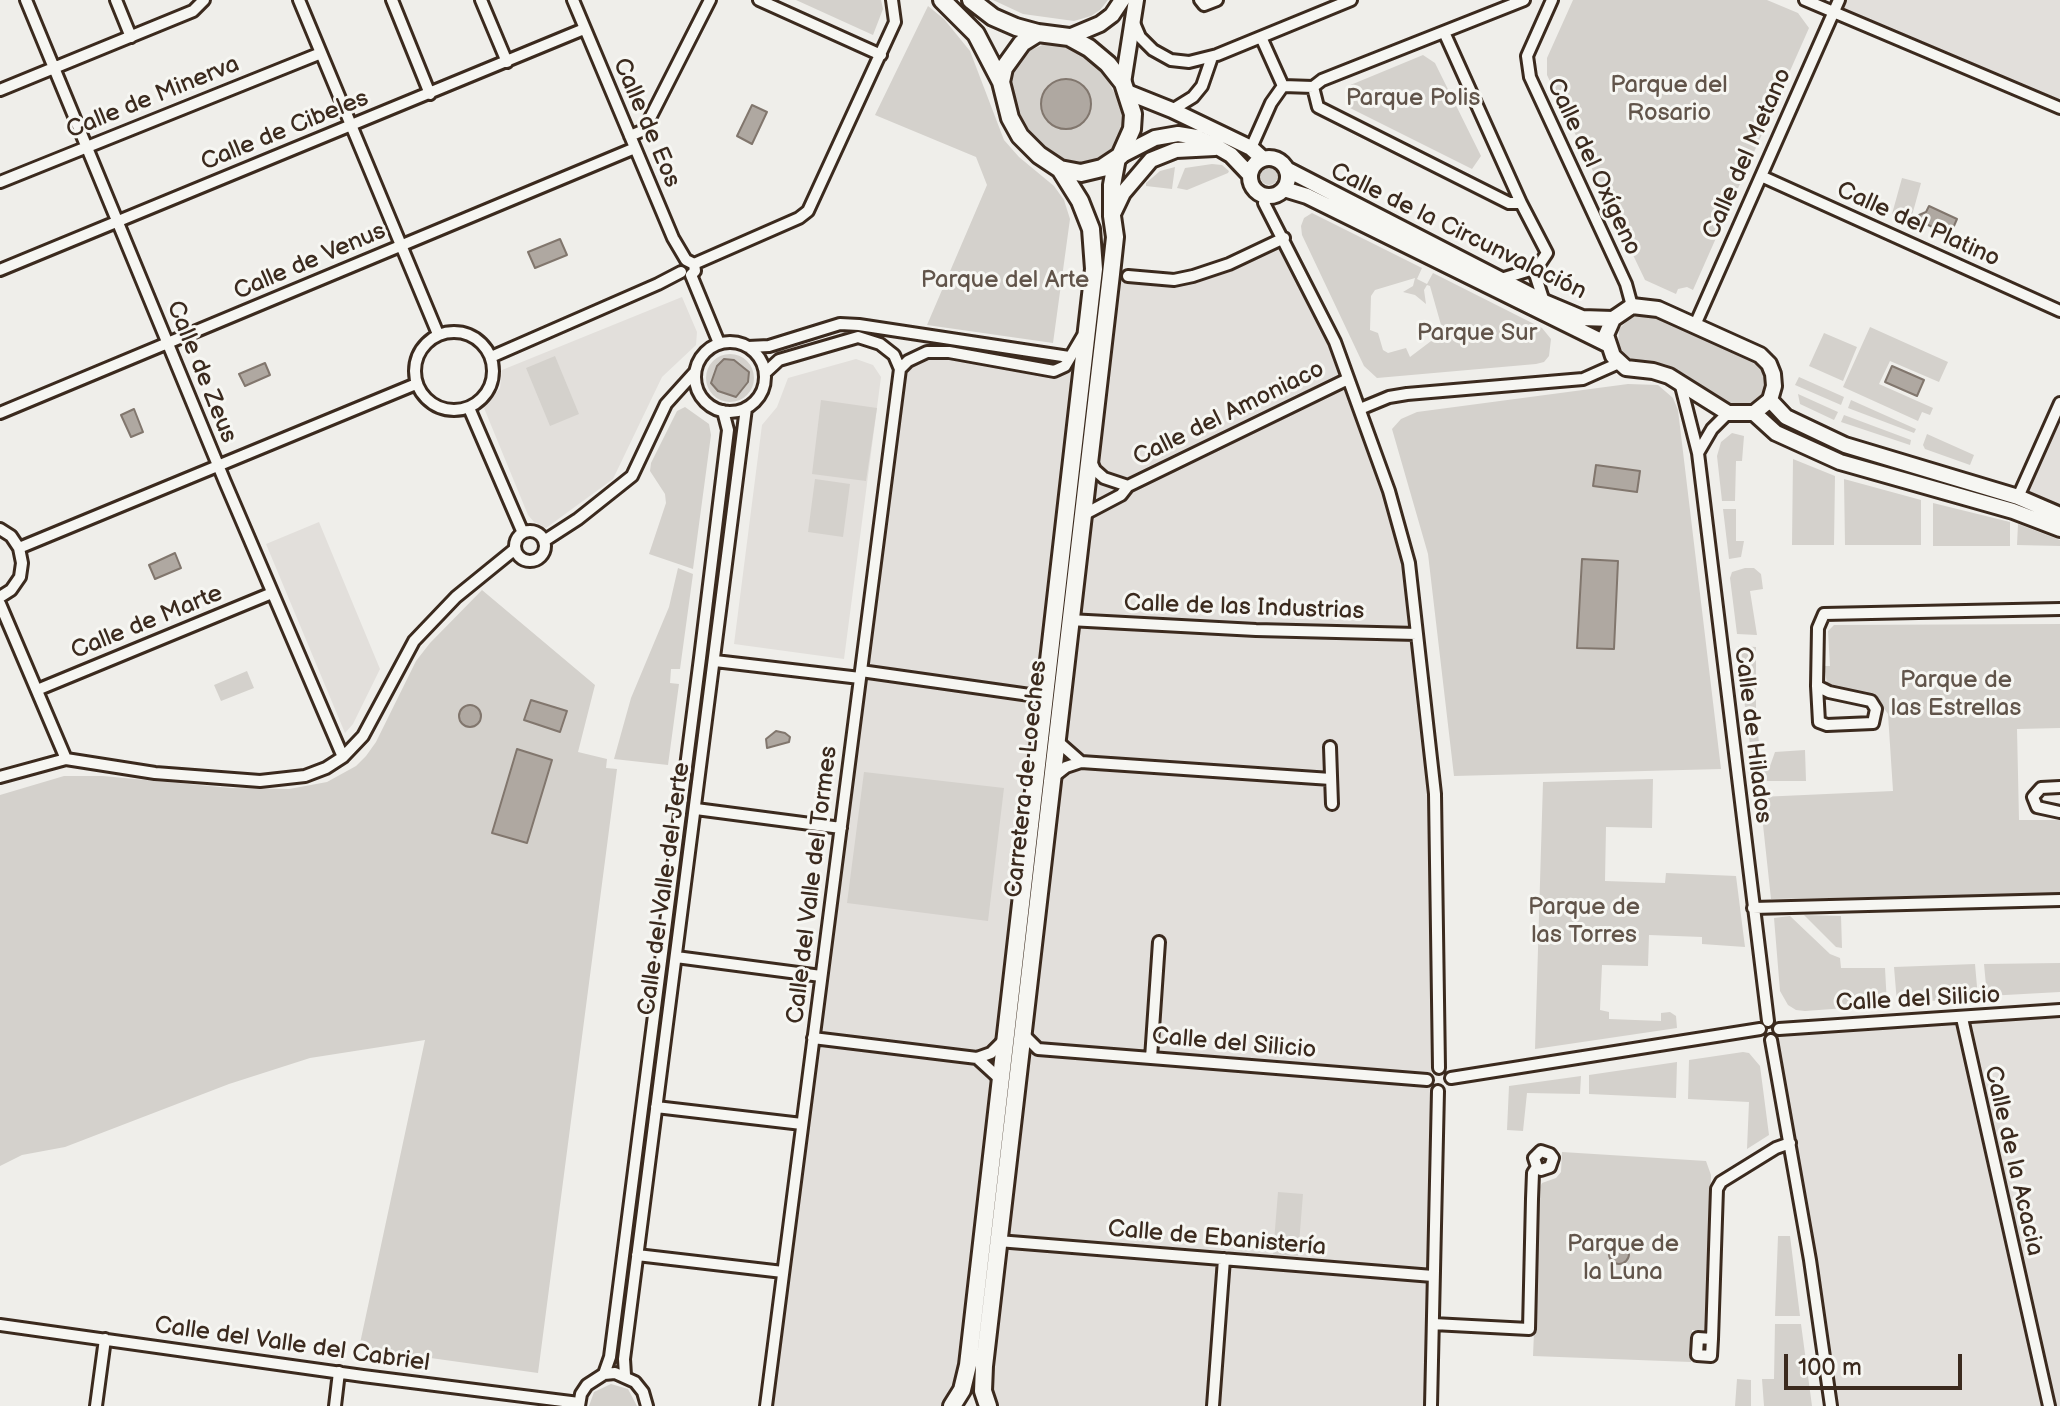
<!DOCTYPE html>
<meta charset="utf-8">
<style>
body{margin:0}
#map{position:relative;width:2060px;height:1406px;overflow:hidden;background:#efeeea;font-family:"Balsamiq Sans",sans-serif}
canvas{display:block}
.scale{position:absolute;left:1784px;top:1354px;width:178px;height:36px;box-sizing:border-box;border:4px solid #3b2a1e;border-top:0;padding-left:10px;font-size:24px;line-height:28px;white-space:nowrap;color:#3b2a1e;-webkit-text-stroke:6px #f6f6f2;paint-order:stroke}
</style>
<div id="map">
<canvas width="2060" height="1406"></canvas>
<div class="scale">100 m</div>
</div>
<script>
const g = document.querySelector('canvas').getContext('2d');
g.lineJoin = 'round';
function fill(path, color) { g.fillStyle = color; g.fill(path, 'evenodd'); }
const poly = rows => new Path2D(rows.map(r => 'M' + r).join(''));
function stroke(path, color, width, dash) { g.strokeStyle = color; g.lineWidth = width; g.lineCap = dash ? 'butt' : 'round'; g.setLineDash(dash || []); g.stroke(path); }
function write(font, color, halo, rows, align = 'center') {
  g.font = font + ' "Balsamiq Sans",sans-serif'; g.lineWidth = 6; g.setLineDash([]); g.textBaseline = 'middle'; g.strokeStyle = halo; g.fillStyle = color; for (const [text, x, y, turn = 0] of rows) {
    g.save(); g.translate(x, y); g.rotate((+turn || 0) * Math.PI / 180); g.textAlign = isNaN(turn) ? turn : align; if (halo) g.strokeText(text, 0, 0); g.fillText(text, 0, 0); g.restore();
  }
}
fill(poly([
 [1839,0,2060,0,2060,108,1833,12],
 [1284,238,1335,342,1401,533,1433,776,1439,1068,1432,1070,1427,1080,1433,1090,1438,1091,1431,1406,988,1406,984,1366,1111,274,1174,280],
 [682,297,697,332,696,345,662,377,613,479,546,528,534,522,528,515,484,408,500,388,502,370],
 [1088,325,968,1365,952,1406,766,1406,900,369,927,352,1054,371,1065,366],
 [856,359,873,365,881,377,844,659,734,644,762,425,777,407,788,378],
 [2060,403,2060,515,2018,497],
 [319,522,380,669,353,724,345,733,266,544],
 [2060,1010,2060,1406,1831,1406,1771,1040,1778,1034,1779,1029]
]), '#e2dfdb');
fill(poly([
 [796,0,881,0,883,9,873,35],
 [993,0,1108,0,1100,10,1091,16,1074,21,1023,14],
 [1573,0,1767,0,1798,13,1809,28,1693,290,1687,287,1678,289,1676,294,1645,280,1547,75,1547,58],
 [928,6,944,19,970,51,1004,140,1019,157,1054,186,1064,200,1070,219,1053,343,927,325,987,185,976,157,875,115],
 [1047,43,1061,43,1076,49,1092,62,1106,77,1117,98,1123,119,1121,136,1112,151,1099,161,1085,166,1071,165,1055,157,1039,144,1016,111,1011,84,1016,63,1024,53],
 [1423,55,1435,63,1481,156,1472,169,1346,106,1348,86],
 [1212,164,1222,165,1229,171,1228,173,1187,190,1177,188,1185,168],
 '1260 176a9 9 0 1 1 18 0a9 9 0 1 1-18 0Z',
 [1175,167,1172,189,1146,186,1146,183,1160,171],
 [1902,178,1921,183,1911,219,1892,214],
 [1312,213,1422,268,1417,279,1427,284,1433,273,1542,328,1551,339,1549,356,1544,362,1536,364,1377,378,1364,366,1302,235,1301,226,1304,218],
 [1415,278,1413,286,1403,292,1415,295,1426,304,1424,290,1427,285,1430,286,1443,332,1410,357,1406,348,1388,353,1383,350,1378,333,1370,330,1371,296,1375,290],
 [1643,314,1656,316,1756,360,1764,367,1767,376,1768,386,1764,395,1751,406,1731,406,1685,374,1665,364,1628,359,1618,345,1619,329,1633,315],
 [1870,327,1948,362,1939,382,1890,361,1879,384,1933,408,1930,415,1922,412,1918,421,1843,387],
 [1824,333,1857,347,1843,381,1809,366],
 '706 378a24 24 0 1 1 48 0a24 24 0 1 1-48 0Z',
 [555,356,579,414,550,426,526,368],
 [1799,377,1844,397,1841,405,1795,385],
 [1628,384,1658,385,1673,398,1678,410,1721,769,1454,776,1428,554,1392,429,1401,419,1417,412],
 [1798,394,1838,412,1834,420,1800,404],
 [821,400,877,408,866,481,812,474],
 [1851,400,1916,429,1914,433,1848,408],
 [685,407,709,424,711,435,693,569,649,554,666,503,665,494,650,471,651,463,677,411],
 [1844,415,1911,440,1910,445,1841,422],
 [1732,433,1744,436,1742,461,1736,461,1735,501,1722,501,1717,456,1721,442],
 [1927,434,1974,455,1970,465,1925,449,1923,445],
 [1793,459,1835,476,1834,545,1792,545],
 [815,479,850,484,843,537,808,532],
 [1844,479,1921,500,1921,545,1845,545],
 [1933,503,2010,522,2010,546,1933,546],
 [1723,509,1736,509,1736,541,1744,541,1741,557,1729,559],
 [2018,524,2060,540,2060,546,2017,545],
 [678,568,693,574,680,669,671,669,670,683,679,684,668,765,614,759,631,698,669,607],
 [1745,568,1754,568,1761,574,1763,589,1750,591,1757,635,1737,634,1730,578,1732,572],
 [482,590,595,685,578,752,607,759,606,768,617,769,538,1373,359,1348,425,1040,310,1058,229,1084,65,1147,22,1155,0,1166,0,795,64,776,103,776,231,788,289,789,327,782,356,766,366,756,376,742,416,661,430,643],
 [2060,624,2060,728,2017,729,2019,820,2060,820,2060,894,1771,899,1760,797,1893,791,1888,714,1875,696,1864,692,1837,690,1827,683,1824,666,1830,666,1828,631,1834,625],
 [1738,646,1756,647,1756,708,1745,707],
 [247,671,254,688,221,701,214,685],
 [1756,716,1760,752,1751,752,1746,716],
 [1805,750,1806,781,1755,781,1755,777,1770,766,1775,752],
 [864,772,1004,788,988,921,847,903],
 [1653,779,1652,828,1606,827,1605,881,1665,883,1666,873,1736,876,1745,947,1702,944,1702,937,1649,935,1648,966,1602,965,1600,1010,1609,1012,1609,1019,1661,1021,1661,1013,1670,1012,1676,1016,1677,1028,1535,1049,1543,782],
 [1804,915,1841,916,1842,948,1836,947],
 [1790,916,1830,954,1840,958,1841,968,1885,968,1887,1005,1805,1011,1796,1010,1788,1005,1780,991,1774,918],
 [2060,963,2060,992,1987,996,1984,964],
 [1975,964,1978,998,1897,1003,1894,967],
 [1743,1052,1749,1053,1760,1066,1769,1135,1747,1149,1749,1102,1688,1099,1689,1060],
 [1677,1062,1676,1098,1589,1094,1589,1075],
 [1581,1076,1580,1094,1527,1093,1523,1131,1507,1130,1509,1086],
 [1562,1152,1706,1161,1711,1175,1707,1330,1692,1330,1691,1362,1533,1356,1540,1187,1542,1183,1556,1178,1561,1172],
 [1278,1192,1303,1194,1298,1256,1273,1254],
 [1778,1236,1790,1236,1800,1316,1775,1316],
 [1775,1324,1801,1324,1812,1406,1764,1406,1762,1379,1774,1379],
 [1737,1379,1751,1380,1751,1406,1735,1406],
 [611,1384,628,1389,637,1406,589,1406,594,1392]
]), '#d4d1cc');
const water = poly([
 '1041 104a25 25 0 1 1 50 0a25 25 0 1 1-50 0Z',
 [752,105,767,112,752,144,737,136,752,105],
 [1929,206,1957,219,1950,235,1926,224,1922,225,1919,215,1926,212,1929,206],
 [560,239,567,255,535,268,528,252,560,239],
 [724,359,734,360,749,372,748,382,736,397,718,391,711,383,717,366,724,359],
 [265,363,270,375,245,386,239,374,265,363],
 [1892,366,1924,380,1917,396,1885,382,1892,366],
 [134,409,143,432,131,437,121,415,134,409],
 [1596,465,1640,471,1637,492,1593,486,1596,465],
 [175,553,181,568,155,579,149,565,175,553],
 [1582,559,1618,561,1614,649,1577,648,1582,559],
 [531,700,567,711,560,732,524,720,531,700],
 '459 716a11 11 0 1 1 22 0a11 11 0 1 1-22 0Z',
 [776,731,785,733,790,737,789,742,767,748,766,739,776,731],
 [517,749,552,760,527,843,492,833,517,749],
 '1609 1254a10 10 0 1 1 20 0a10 10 0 1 1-20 0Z'
]);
fill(water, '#afa8a1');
stroke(water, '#81766d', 2);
const street = poly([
 [26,0,225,482,343,757],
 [116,0,131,37],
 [299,0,438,334],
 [392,0,430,94],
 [481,0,507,62],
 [573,0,673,238,686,260,694,264,695,271,691,275],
 [759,0,881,55],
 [1200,0,1204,5,1217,0],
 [1552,0,1527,56,1530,77,1626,284,1632,306],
 [1805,0,2060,108],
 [1134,23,1140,37,1153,50,1171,60,1189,62,1217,55,1351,0],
 [1444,32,1521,203,1547,253,1537,268,1501,279],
 [1261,37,1283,86],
 [1313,87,1318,107,1509,203,1521,203],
 [0,90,193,11,204,0],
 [1172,110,1193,97,1202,86,1212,57],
 [630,136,644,130,710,0],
 [1251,148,1271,103,1283,86,1313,87,1322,80,1524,0],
 [1761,176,2060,311],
 [0,182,321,53],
 [1266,196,1264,203,1335,342,1389,491,1409,563,1435,794,1439,1068],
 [694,264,799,218,808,211,895,22,892,0],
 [1537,268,1536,277,1544,302],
 [0,270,584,29],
 [691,275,719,343],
 [1128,276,1174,280,1193,276,1229,264,1284,238],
 [1695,325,1839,0],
 '415 371a39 39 0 1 1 78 0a39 39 0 1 1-78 0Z',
 '695 377a35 35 0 1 1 70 0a35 35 0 1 1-70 0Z',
 [748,347,769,346,840,324,859,325,1069,357],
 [491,357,658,284,681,272],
 [900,369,908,361,927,352,949,352,1054,371,1065,366,1082,337],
 [765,373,779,360,858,337,880,344,894,355,900,369,766,1406],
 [1680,382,1698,453,1768,1021],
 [469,408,523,533],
 [1360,409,1389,397,1407,394,1583,379,1619,363],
 [0,413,635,148],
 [1698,453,1712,429,1728,413],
 [1090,459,1095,470,1104,478,1128,486],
 [2018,497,2060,403],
 [1083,515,1121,495,1128,486,1348,379],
 [0,529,11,536,19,548,22,563,20,577,11,590,0,597],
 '515 546a15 15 0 1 1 30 0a15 15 0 1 1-30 0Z',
 [544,541,578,519,632,476,666,404,694,373],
 [19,548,416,384],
 [0,604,66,759],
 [1069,620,1256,630,1417,634],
 [715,661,860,678],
 [861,671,1044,697],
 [1817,686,1818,628,1824,614,2060,609],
 [1817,686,1829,692,1871,701,1876,709,1873,723,1827,725,1819,722,1817,686],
 [37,690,272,593],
 [1056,740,1081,762],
 [1330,747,1332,804],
 [0,777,66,759,155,773,260,781,305,776,326,768,343,757,363,736,414,641,456,597,515,549],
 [1052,778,1066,767,1081,762,1331,779],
 [2060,787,2041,788,2033,797,2037,807,2060,812],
 [696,809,841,828],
 [1753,908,2060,900],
 [676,957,821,976],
 [1962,1018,2049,1406],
 [1779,1029,2060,1010],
 [1023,1034,1038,1049,1427,1080],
 [813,1038,977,1058,991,1053,1004,1040],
 [1771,1040,1810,1260,1831,1406],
 [977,1058,1000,1079],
 [1151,1058,1159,942],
 [1451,1078,1760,1029],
 [656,1107,802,1124],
 [998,1241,1433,1276],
 [637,1255,783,1272],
 [1433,1324,1529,1329,1532,1199,1533,1173,1537,1167,1534,1158,1541,1151,1550,1154,1553,1158,1550,1167,1541,1170,1537,1167],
 [0,1325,363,1376,579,1403],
 [1698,1338,1712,1339,1711,1356,1697,1355,1698,1338],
 [1712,1339,1717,1189,1721,1182,1776,1148,1790,1143],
 [604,1374,610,1357,700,658,728,430,723,411],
 [625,1375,624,1359,746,408],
 [96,1406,105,1339],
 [335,1406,339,1372],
 [579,1406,581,1394,587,1385,604,1374,615,1373,635,1382,643,1392,647,1406],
 [1213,1406,1224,1259],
 [1431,1406,1438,1091]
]);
const secondary = poly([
 [1069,37,1100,24,1112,15,1122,0],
 [1123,83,1136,0],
 [1127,92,1172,110,1251,148,1262,158],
 [1120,156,1155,138,1178,134,1196,137,1219,148,1231,155,1250,175],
 '1250 177a19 19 0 1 1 38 0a19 19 0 1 1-38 0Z',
 [1288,170,1544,302,1582,318,1613,319],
 [1284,189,1307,196,1609,345],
 [1112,216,1123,193,1151,160,1176,150,1215,148],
 [1632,306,1658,309,1760,355,1769,364,1773,374,1774,386,1770,400,1754,413,1728,413,1669,376,1653,371,1626,368,1613,356,1606,335,1613,319,1632,306],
 [1770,400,1786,417,1845,445,2018,497,2060,515],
 [1754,413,1776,433,1840,462,2013,511,2060,529]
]);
const primary = poly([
 [942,0,976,34,1001,82],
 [971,0,993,17,1016,27,1038,33],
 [1038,33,1069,37,1089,48,1108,64,1123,83,1133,114,1132,129,1120,156,1102,168,1081,173,1060,169,1039,155,1020,136,1010,118,1001,82,1004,68,1022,43,1038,33],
 [952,1406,962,1390,968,1365,1094,269,1091,229,1080,201,1060,169],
 [988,1406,983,1391,984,1366,1111,274,1115,237,1112,216,1112,185,1117,158]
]);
stroke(street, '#3b2a1e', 16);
stroke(secondary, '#3b2a1e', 20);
stroke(primary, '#3b2a1e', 22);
stroke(street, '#f6f6f2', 10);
stroke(secondary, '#f6f6f2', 14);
stroke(primary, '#f6f6f2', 16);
write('24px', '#61544a', '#f6f6f2', [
 ["Parque del",1669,86],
 ["Rosario",1669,114],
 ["Parque Polis",1413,99],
 ["Parque del Arte",1005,281],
 ["Parque Sur",1477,334],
 ["Parque de",1956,681],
 ["las Estrellas",1956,709],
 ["Parque de",1584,908],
 ["las Torres",1584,936],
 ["Parque de",1623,1245],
 ["la Luna",1623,1273]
]);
write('24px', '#3b2a1e', '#f6f6f2', [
 ["Calle de Minerva",153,98,-22],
 ["Calle de Eos",646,123,67],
 ["Calle de Cibeles",285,131,-22],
 ["Calle del Metano",1748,154,-66],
 ["Calle del Oxígeno",1593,167,65],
 ["Calle del Platino",1918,225,24],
 ["Calle de la Circunvalación",1458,232,26],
 ["Calle de Venus",310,262,-23],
 ["Calle de Zeus",201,372,68],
 ["Calle del Amoniaco",1229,414,-26],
 ["Calle de las Industrias",1244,608,2],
 ["Calle de Marte",147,623,-22],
 ["Calle de Hilados",1752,735,83],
 ["Carretera de Loeches",1027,779,-84],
 ["Calle del Valle del Tormes",813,885,-83],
 ["Calle del Valle del Jerte",665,889,-82],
 ["Calle del Silicio",1918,1000,-3],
 ["Calle del Silicio",1234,1044,5],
 ["Calle de la Acacia",2013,1161,77],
 ["Calle de Ebanistería",1217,1239,5],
 ["Calle del Valle del Cabriel",292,1345,8]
]);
</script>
